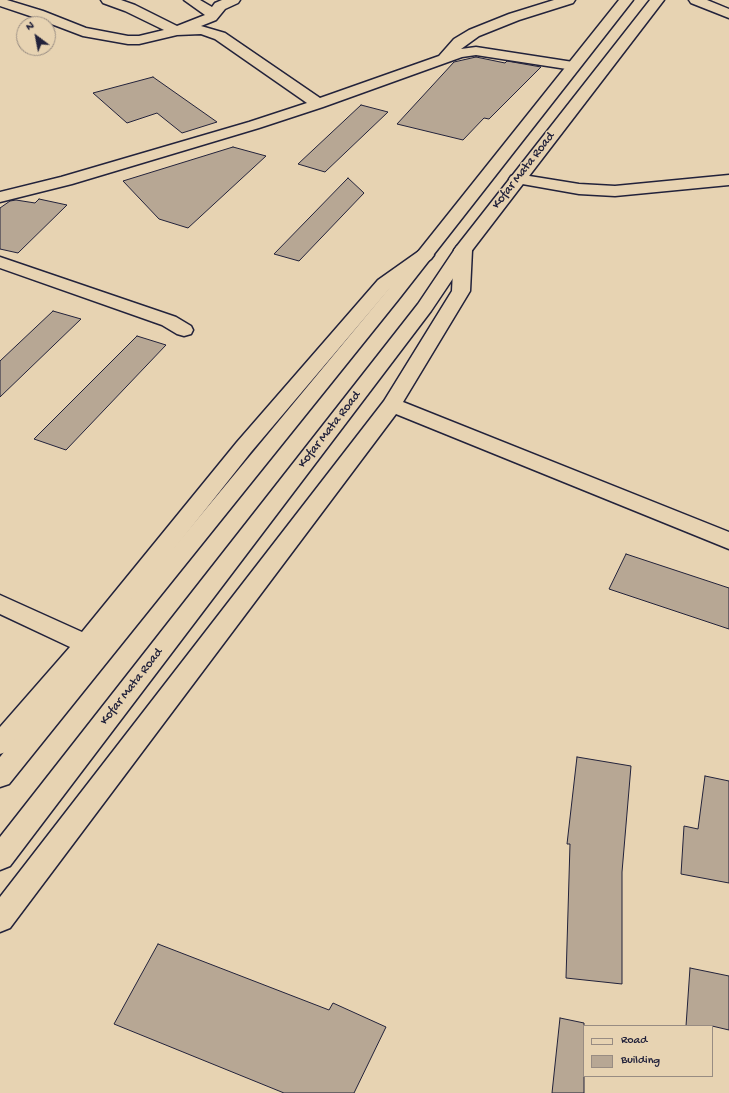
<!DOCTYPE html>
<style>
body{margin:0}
#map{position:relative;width:729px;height:1093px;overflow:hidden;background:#e7d3b2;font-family:"Gochi Hand",sans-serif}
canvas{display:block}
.legend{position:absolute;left:583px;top:1025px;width:130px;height:52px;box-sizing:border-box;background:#e7d3b2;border:1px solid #988c82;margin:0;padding:5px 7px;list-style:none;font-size:12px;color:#22223b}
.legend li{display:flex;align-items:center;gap:8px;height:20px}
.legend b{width:20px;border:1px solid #988c82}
.north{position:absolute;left:16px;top:16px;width:40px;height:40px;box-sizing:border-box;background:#e7d3b2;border:1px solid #988c82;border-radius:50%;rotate:328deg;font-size:11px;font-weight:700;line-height:16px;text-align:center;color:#22223b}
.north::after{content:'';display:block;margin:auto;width:14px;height:18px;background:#22223b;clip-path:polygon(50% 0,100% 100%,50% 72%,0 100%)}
</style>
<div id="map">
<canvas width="729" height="1093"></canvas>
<ul class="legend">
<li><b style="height:5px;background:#e7d3b2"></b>Road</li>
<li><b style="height:11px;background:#b7a794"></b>Building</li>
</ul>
<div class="north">N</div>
</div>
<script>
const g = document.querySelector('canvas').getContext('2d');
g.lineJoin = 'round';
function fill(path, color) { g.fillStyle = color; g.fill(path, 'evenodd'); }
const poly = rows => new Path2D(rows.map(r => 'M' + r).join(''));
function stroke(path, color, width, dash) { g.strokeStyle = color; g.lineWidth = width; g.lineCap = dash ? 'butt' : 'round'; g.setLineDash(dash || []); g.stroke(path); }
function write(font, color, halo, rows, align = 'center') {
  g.font = font + ' "Gochi Hand",sans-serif'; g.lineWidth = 3; g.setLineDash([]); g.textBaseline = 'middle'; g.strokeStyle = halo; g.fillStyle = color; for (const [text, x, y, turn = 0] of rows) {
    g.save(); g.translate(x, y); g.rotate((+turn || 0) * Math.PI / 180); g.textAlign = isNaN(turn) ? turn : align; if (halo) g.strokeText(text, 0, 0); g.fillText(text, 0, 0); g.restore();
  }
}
const building = poly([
 [476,57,505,63,507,61,541,67,489,119,484,118,463,140,397,124,454,62,476,57],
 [153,77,217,122,182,133,157,113,127,123,93,93,153,77],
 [361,105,388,112,325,172,298,164,361,105],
 [233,147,266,156,188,228,159,219,123,181,233,147],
 [348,178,364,193,299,261,274,254,348,178],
 [39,199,67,205,18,253,0,249,0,208,10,201,16,200,35,203,39,199],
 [53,311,81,319,0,397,0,361,53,311],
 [137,336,166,345,66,450,34,439,137,336],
 [626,554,729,588,729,629,609,589,626,554],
 [577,757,631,766,622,872,622,984,566,978,570,844,567,844,577,757],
 [705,776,729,781,729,883,681,874,684,826,698,829,705,776],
 [158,944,329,1010,333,1003,386,1027,354,1093,284,1093,114,1024,158,944],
 [690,968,729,976,729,1030,712,1026,686,1026,690,968],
 [560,1018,584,1023,584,1093,552,1093,560,1018]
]);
fill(building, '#b7a794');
stroke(building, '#22223b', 1);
const minor = poly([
 [0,0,7,0,43,11,86,28,128,36,139,36,164,30,125,11,103,3,101,0,121,0,135,5,177,26,205,15,184,0,200,0,212,7,215,3,222,0,240,0,238,3,225,9,216,20,201,26,225,33,320,98,439,56,454,39,469,30,509,14,554,0,575,0,573,3,519,20,479,36,461,49,476,47,573,62,578,63,580,66,578,69,573,70,476,55,462,57,323,107,259,128,72,184,0,202,0,192,61,177,249,122,307,103,215,39,201,34,177,35,139,44,128,44,83,36,33,17,0,6,0,0],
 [689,0,707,0,729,9,729,18,691,3,689,0],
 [517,174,579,184,615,186,729,175,729,185,615,196,579,194,511,182,509,179,511,176,517,174],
 [463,245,469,246,472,250,470,291,403,402,729,532,729,549,396,414,10,928,0,932,0,897,384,401,452,291,454,250,457,246,463,245],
 [425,250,431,251,434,255,431,259,390,288,251,452,94,650,9,751,0,754,0,727,70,647,0,614,0,595,82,632,237,442,378,280,419,251,425,250],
 [0,257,176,317,191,326,193,330,191,334,184,336,177,334,162,325,0,268,0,257]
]);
const major = poly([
 [619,0,633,0,398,300,9,784,0,787,0,757,386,292,619,0],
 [650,0,664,0,470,253,431,311,10,866,0,870,0,837,418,304,457,246,650,0]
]);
stroke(minor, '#22223b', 3);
stroke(major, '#22223b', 3);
fill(minor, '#e7d3b2');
fill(major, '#e7d3b2');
write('13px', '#22223b', '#e7d3b2', [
 ["Kofar Mata Road",524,171,-52],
 ["Kofar Mata Road",330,430,-52],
 ["Kofar Mata Road",132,687,-52]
]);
</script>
